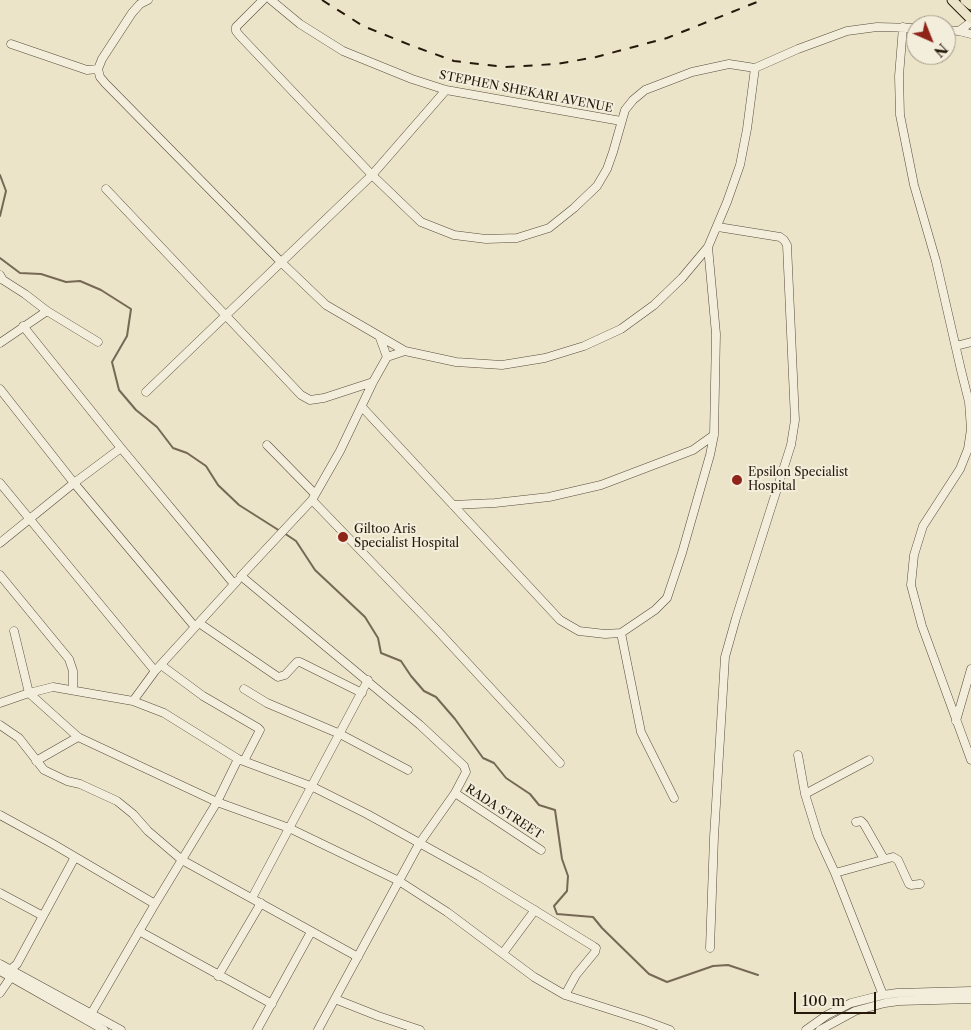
<!DOCTYPE html>
<style>
body{margin:0}
#map{position:relative;width:971px;height:1030px;overflow:hidden;background:#ece4c8;font-family:"Libre Caslon Text",serif}
canvas{display:block}
.north{position:absolute;left:906px;top:15px;width:50px;height:50px;box-sizing:border-box;background:#f3eddb;border:1px solid #a19888;border-radius:50%;rotate:136deg;font-size:14px;font-weight:700;line-height:20px;text-align:center;color:#27180c}
.north::after{content:'';display:block;margin:auto;width:18px;height:22px;background:#8f2418;clip-path:polygon(50% 0,100% 100%,50% 72%,0 100%)}
.scale{position:absolute;left:794px;top:992px;width:82px;height:22px;box-sizing:border-box;border:2px solid #27180c;border-top:0;padding-left:6px;font-size:15px;line-height:18px;white-space:nowrap;color:#27180c;-webkit-text-stroke:4px #f3eddb;paint-order:stroke}
</style>
<div id="map">
<canvas width="971" height="1030"></canvas>
<div class="north">N</div>
<div class="scale">100 m</div>
</div>
<script>
const g = document.querySelector('canvas').getContext('2d');
g.lineJoin = 'round';
const poly = rows => new Path2D(rows.map(r => 'M' + r).join(''));
function stroke(path, color, width, dash) { g.strokeStyle = color; g.lineWidth = width; g.lineCap = dash ? 'butt' : 'round'; g.setLineDash(dash || []); g.stroke(path); }
function write(font, color, halo, rows, align = 'center') {
  g.font = font + ' "Libre Caslon Text",serif'; g.lineWidth = 4; g.setLineDash([]); g.textBaseline = 'middle'; g.strokeStyle = halo; g.fillStyle = color; for (const [text, x, y, turn = 0] of rows) {
    g.save(); g.translate(x, y); g.rotate((+turn || 0) * Math.PI / 180); g.textAlign = isNaN(turn) ? turn : align; if (halo) g.strokeText(text, 0, 0); g.fillText(text, 0, 0); g.restore();
  }
}
stroke(poly([
 [0,175,6,191,0,216],
 [0,258,20,273,41,274,66,282,80,281,101,290,131,309,127,336,112,362,119,390,136,410,157,427,173,448,187,453,206,466,218,485,239,505,280,531],
 [284,533,296,541,315,570,365,617,378,638,381,653,401,661,411,676,424,691,436,697,455,719,483,758,494,763,506,778,530,794,539,805,555,810,562,859,568,876,567,891,554,906,557,914,593,917,602,928,649,974,667,982,713,966,728,965,758,975]
]), '#756956', 2);
const minor = poly([
 [148,0,140,4,132,13,102,59,98,69,100,77,105,83,282,263,326,305,405,351,456,362,502,365,545,358,584,346,621,329,654,305,682,278,708,247,727,202,740,165,747,129,755,68,798,49,847,31,877,27,916,28],
 [263,0,236,27,236,31,240,36,372,175,421,222,454,235,486,239,517,238,549,228,574,208,597,186,607,169,613,152,625,110,633,100,645,90,692,72,729,64,755,68],
 [271,0,300,24,343,51,412,79,446,90,621,121],
 [903,27,899,76,900,115,914,185,936,261,961,370,969,402,971,429,968,449,960,469,923,526,914,555,911,585,922,626,971,760],
 [946,30,959,31,971,34],
 [959,31,971,22],
 [11,44,87,70,98,69],
 [106,189,301,395,310,400,324,398,373,382],
 [0,275,3,280,25,294,47,311,98,342],
 [23,326,121,448,234,584],
 [380,338,387,357],
 [0,343,47,311],
 [956,346,971,342],
 [0,389,74,483,195,627],
 [146,392,372,175,446,90],
 [362,407,560,620,579,631,605,634,621,633,655,610,667,598,682,553,710,455,714,435,716,334,708,247],
 [267,445,315,494],
 [0,483,155,671],
 [312,500,438,631,560,763],
 [453,505,495,503,549,497,601,485,693,450,714,435],
 [0,543,74,483,121,448],
 [0,575,69,659,73,671,73,690],
 [199,623,278,677,285,675,297,662,300,662,362,693],
 [14,631,29,693,78,737,217,802,289,828,399,881,447,912,534,977,565,995,643,1020,670,1030],
 [621,633,641,732,674,798],
 [161,665,203,696,258,728,260,730,244,761],
 [244,689,267,703,340,734,408,770],
 [133,701,155,671,237,581],
 [0,703,29,693,53,687,133,701,164,713,238,759,313,787,367,814,479,876,593,946,596,948,595,952,576,975,565,995],
 [956,721,971,669],
 [0,725,19,738,44,770,67,781,80,784,117,801,133,814,148,831,182,860,358,957],
 [798,755,805,794,818,836,835,873,883,995],
 [36,761,78,737],
 [455,793,541,850],
 [805,794,869,760],
 [0,815,53,844,155,904],
 [856,822,861,821,864,824,884,859],
 [835,873,893,857,898,860,909,884,911,885,920,884],
 [0,893,43,916],
 [252,898,368,680],
 [139,931,272,1004],
 [710,948,714,837,725,657,736,618,791,445,795,420,787,245,784,240,780,237,718,227],
 [503,953,535,910],
 [0,964,121,1030],
 [10,970,17,964,75,857],
 [0,971,104,1030],
 [218,976,261,903],
 [0,993,11,977],
 [335,999,378,1016,420,1030],
 [91,1014,155,904,217,802,238,759],
 [257,1030,311,932],
 [318,1030,419,844,455,793,466,772,464,766,420,725,241,576,312,500,340,451,373,382,387,357,405,351],
 [806,1030,827,1015,851,1003,883,995,897,993,971,991],
 [820,1030,855,1011,885,1003,899,1001,971,999]
]);
const major = poly([
 [952,0,971,19],
 [965,0,971,5]
]);
stroke(minor, '#584b3b', 9);
stroke(major, '#27180c', 11);
stroke(minor, '#f3eddb', 8);
stroke(major, '#ece4c8', 9);
stroke(poly([
 [322,0,363,26,410,45,454,61,504,67,557,64,596,57,667,38,762,0]
]), '#27180c', 2, [9, 9]);
for (const [x, y, r, color] of [
 [737,480,6,"#8f2418"],
 [343,537,6,"#8f2418"]
]) { const dot = new Path2D(); dot.arc(x, y, r, 0, 2 * Math.PI); g.fillStyle = color; g.fill(dot); stroke(dot, '#f3eddb', 2); }
write('12px', '#27180c', '#f3eddb', [
 ["STEPHEN SHEKARI AVENUE",526,92,11],
 ["RADA STREET",504,812,33]
]);
write('12px', '#27180c', '#f3eddb', [
 ["Epsilon Specialist",748,473],
 ["Hospital",748,487],
 ["Giltoo Aris",354,530],
 ["Specialist Hospital",354,544]
], 'left');
</script>
